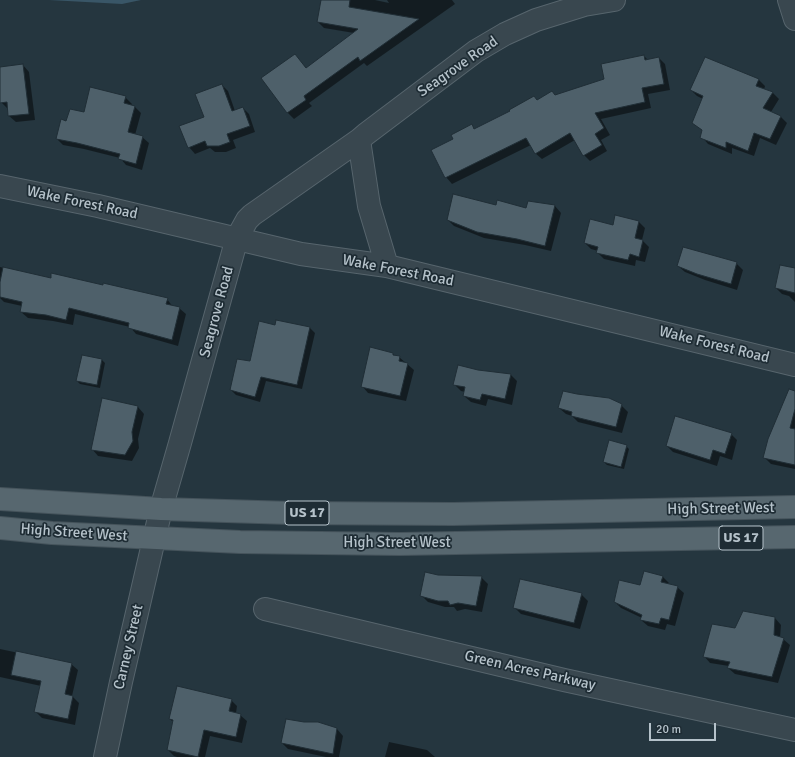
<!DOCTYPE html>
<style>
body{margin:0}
#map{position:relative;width:795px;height:757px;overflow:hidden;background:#25363f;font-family:Signika,sans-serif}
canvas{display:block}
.scale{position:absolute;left:649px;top:723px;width:67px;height:18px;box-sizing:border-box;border:2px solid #b5c2ca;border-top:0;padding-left:5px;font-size:12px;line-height:14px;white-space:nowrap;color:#b5c2ca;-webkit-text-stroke:3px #1e2c34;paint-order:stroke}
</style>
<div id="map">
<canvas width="795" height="757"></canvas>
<div class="scale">20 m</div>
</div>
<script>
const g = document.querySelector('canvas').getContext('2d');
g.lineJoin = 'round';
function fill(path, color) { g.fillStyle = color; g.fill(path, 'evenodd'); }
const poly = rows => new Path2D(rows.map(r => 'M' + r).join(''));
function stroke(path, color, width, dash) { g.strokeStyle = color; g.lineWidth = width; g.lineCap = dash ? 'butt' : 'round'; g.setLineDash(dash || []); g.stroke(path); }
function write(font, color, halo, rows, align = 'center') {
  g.font = font + ' Signika,sans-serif'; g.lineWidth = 3.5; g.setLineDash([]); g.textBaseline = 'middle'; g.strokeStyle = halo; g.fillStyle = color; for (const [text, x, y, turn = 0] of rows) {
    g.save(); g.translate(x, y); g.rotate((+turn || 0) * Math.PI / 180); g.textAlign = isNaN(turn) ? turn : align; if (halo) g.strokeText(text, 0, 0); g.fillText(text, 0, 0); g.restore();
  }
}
fill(poly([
 [49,0,141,0,122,4]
]), '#395667');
fill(poly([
 [322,0,375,0,389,3,387,0,452,0,455,4,367,66,364,63,309,103,312,106,294,119,288,113,263,78,295,55,307,69,354,33,324,28,318,22],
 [644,56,648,60,659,58,665,64,670,90,648,94,651,108,601,119,610,135,601,140,607,151,590,161,584,155,575,140,542,159,535,153,531,145,452,184,446,177,454,139,471,126,475,130,511,111,534,97,538,101,552,92,556,96,605,80],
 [706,58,759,80,765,86,764,90,773,93,779,99,771,112,781,117,787,123,776,145,760,138,754,156,732,148,732,154,708,144,702,137,703,131,693,123,703,99,697,96,691,90],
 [23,65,29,72,35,120,16,122,9,116,8,109,1,102,0,68],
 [222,85,228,91,235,111,243,108,249,114,255,132,233,140,236,148,226,152,215,152,210,148,195,154,189,147],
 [125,97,132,104,131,106,135,107,141,113,135,135,142,137,149,143,142,170,126,165,120,158,84,149,63,145,57,139,67,122],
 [496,206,527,209,555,206,561,213,551,251,525,245,484,238,454,226,448,220],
 [639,222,645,228,642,240,649,247,645,262,636,260,635,266,604,259,597,252,598,251,591,249,585,243,613,226],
 [736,263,743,270,737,290,705,280,685,272,678,266],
 [0,267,51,279,167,299,173,307,179,308,186,314,178,346,136,334,130,327,75,314,73,325,53,321,28,318,21,312,22,306,4,302,0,298],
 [795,269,795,302,789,296,782,294,776,288],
 [277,321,310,328,315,333,302,389,266,381,260,402,236,395,231,390,276,326],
 [393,354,395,356,399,357,414,370,406,401,368,393,362,386],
 [82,356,102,360,105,363,100,388,80,384,77,381],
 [478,371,511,375,517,381,512,405,488,399,486,406,471,402,464,396,465,392,461,391,454,384],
 [795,392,795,469,771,464,764,457],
 [621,405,628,412,622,433,578,422,572,416,566,414,559,408],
 [138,407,144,414,138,439,139,448,132,461,98,456,92,449],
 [731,434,737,440,732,460,720,456,717,466,673,452,667,446],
 [626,446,629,449,624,469,607,465,604,462],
 [662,576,669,583,668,584,677,587,684,593,675,626,667,624,665,630,648,626,641,620,642,618,621,608,615,602,641,586],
 [481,577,488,584,482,612,465,609,457,611,454,607,445,607,428,602,422,596],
 [581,594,588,601,580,629,521,614,515,608],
 [775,618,781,625,780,638,783,639,790,645,778,683,735,674,728,668,729,666,710,663,704,656,736,629],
 [0,649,71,664,78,670,72,696,79,703,75,725,42,718,35,711,41,686,0,677],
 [231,700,237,706,236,713,240,715,247,721,242,743,210,736,205,757,177,757,174,756,168,750,174,723,170,719],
 [304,723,318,723,337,729,343,736,339,757,326,757,288,749,282,743],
 [389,742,427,750,435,757,385,757]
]), '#0007');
const building = poly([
 [321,0,350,0,349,7,419,19,360,61,358,57,304,96,306,100,287,113,261,78,295,54,306,68,358,29,317,22,321,0],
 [644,55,645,60,659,57,664,84,642,88,645,102,595,113,604,128,595,134,602,145,583,156,570,133,535,154,526,138,445,178,431,150,453,139,451,135,472,124,474,129,510,111,509,110,534,96,537,100,552,91,555,95,604,79,601,64,644,55],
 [705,57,759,79,756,86,773,92,763,108,781,116,770,139,754,133,748,151,726,142,726,148,700,138,702,130,692,123,703,96,690,90,705,57],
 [23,64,29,114,8,116,7,102,0,103,0,67,23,64],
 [222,84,232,111,243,107,250,126,227,134,230,142,219,146,207,146,205,141,188,148,179,126,204,117,195,94,222,84],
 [90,87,126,96,124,103,135,106,128,132,143,136,136,164,118,159,120,154,77,143,56,139,61,119,66,121,70,109,84,112,90,87],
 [453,194,496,205,497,200,526,208,528,201,555,205,545,246,517,239,477,232,447,220,453,194],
 [615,215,639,221,635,238,643,240,639,257,630,254,628,260,596,253,598,247,584,243,590,219,613,225,615,215],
 [683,247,737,262,731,284,697,274,677,266,683,247],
 [780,265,795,268,795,293,775,288,780,265],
 [3,267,51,278,51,273,103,285,103,283,168,298,166,304,180,307,172,340,128,328,129,323,69,308,66,320,46,315,20,312,22,302,0,297,0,282,3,267],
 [276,320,310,327,297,385,261,377,255,397,230,390,237,359,250,361,259,321,275,325,276,320],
 [370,347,393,353,393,355,400,356,399,361,408,363,400,396,361,387,370,347],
 [82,355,102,359,97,385,76,381,82,355],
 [458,365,478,370,511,374,505,399,482,394,480,400,463,396,465,387,453,385,458,365],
 [789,389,795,391,795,409,790,428,795,429,795,465,763,458,768,439,789,389],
 [563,391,577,394,609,398,622,404,616,427,571,416,572,412,558,408,563,391],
 [102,398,138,406,132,432,133,441,125,455,91,450,102,398],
 [675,416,732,433,725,454,713,450,710,460,666,446,675,416],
 [609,440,627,445,621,467,603,462,609,440],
 [644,571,663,576,661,582,678,586,669,620,661,618,659,624,640,620,642,615,614,602,619,580,640,585,644,571],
 [425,572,438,575,482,576,476,606,458,603,450,605,448,601,438,601,420,596,425,572],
 [520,579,582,593,574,623,513,608,520,579],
 [743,611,775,617,774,635,784,638,772,677,727,668,730,662,703,657,712,624,735,628,743,611],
 [16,651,72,663,65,694,73,696,68,719,34,712,41,681,11,675,16,651],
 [177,686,232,699,229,711,241,714,236,737,204,730,198,757,167,750,173,720,169,719,177,686],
 [286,719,304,722,318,722,337,728,333,754,281,743,286,719]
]);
fill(building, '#4e606a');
stroke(building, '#202e36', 1);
const minor = poly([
 [789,0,795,19],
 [359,140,369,206,387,266],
 [0,186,98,206,301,254,387,266,795,365],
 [265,609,564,680,795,730],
 [105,757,121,682,161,509,180,443,237,238,247,220,252,215,359,140,366,134,476,51,505,34,536,20,584,5,614,0]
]);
const major = poly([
 [0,499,161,509,291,513,453,514,795,507],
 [0,528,52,533,240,542,400,544,795,537]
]);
stroke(minor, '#57656d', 24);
stroke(major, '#45535b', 24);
stroke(minor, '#39474f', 22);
stroke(major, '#57676f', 22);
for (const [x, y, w] of [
 [307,513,44],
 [741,538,44]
]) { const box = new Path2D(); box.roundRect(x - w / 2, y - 12, w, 24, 3); g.fillStyle = '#1e2c34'; g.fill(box); stroke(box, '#b5c2ca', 1); }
write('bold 14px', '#b5c2ca', null, [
 ["US 17",307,513],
 ["US 17",741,538]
]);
write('15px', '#b5c2ca', '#1e2c34', [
 ["Seagrove Road",458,67,-35],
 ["Wake Forest Road",82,203,12],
 ["Wake Forest Road",398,271,11],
 ["Seagrove Road",217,312,-75],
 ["Wake Forest Road",714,345,14],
 ["High Street West",721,509,-1],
 ["High Street West",74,533,4],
 ["High Street West",397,543],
 ["Carney Street",129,647,-77],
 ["Green Acres Parkway",530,671,13]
]);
</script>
